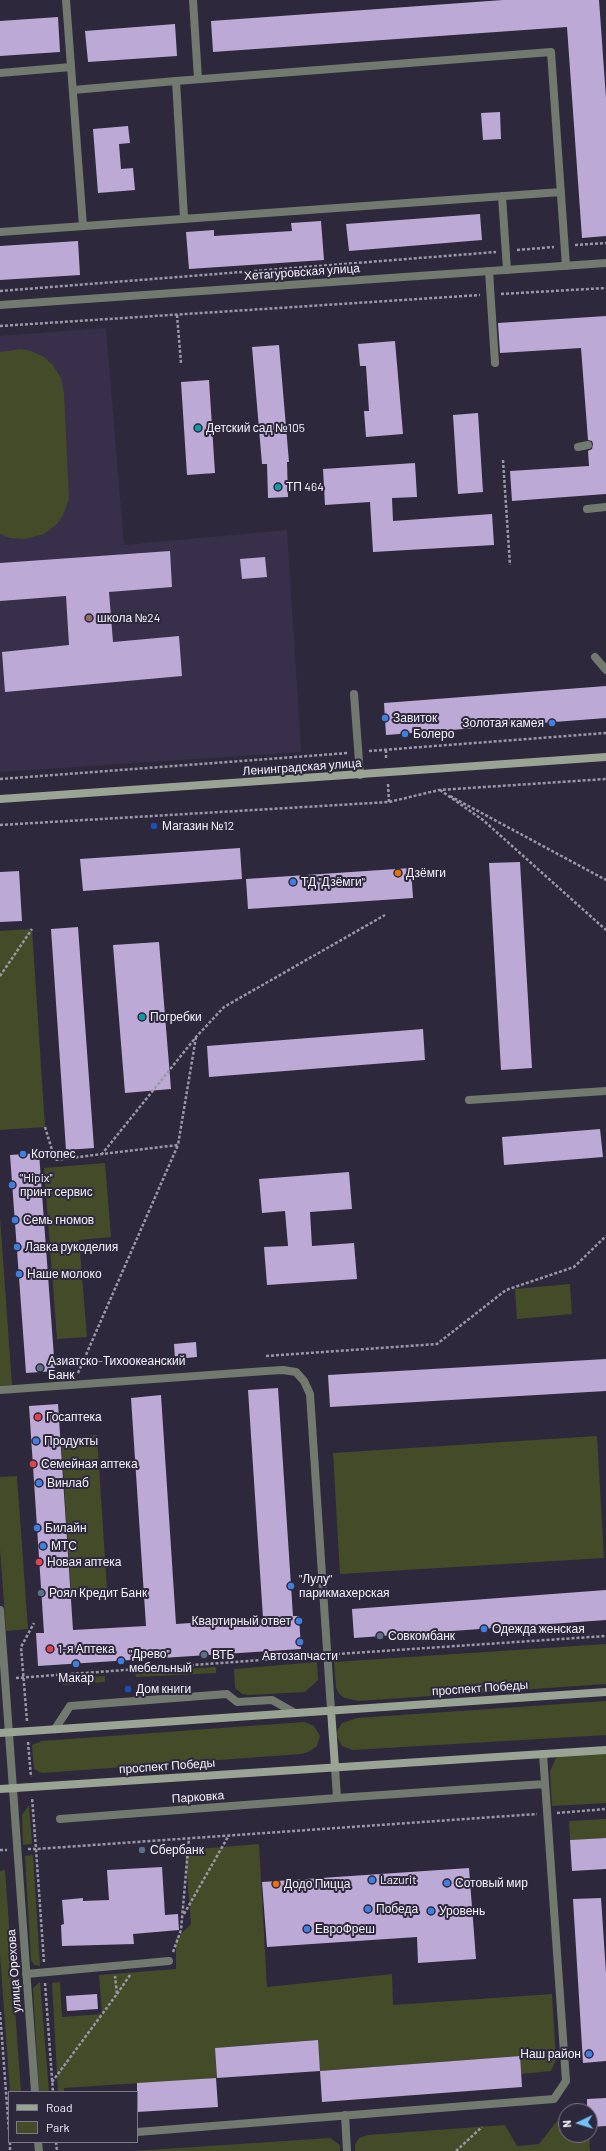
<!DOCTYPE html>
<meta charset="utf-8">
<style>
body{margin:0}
#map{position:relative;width:606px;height:2151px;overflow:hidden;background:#2e283c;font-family:Barlow,sans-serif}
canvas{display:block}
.legend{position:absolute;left:8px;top:2091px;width:130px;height:52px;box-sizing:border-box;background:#2e283c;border:1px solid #7e798a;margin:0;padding:5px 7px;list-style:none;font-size:12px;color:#f5f3fe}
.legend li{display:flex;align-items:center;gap:8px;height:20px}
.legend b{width:20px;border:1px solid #7e798a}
.north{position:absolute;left:558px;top:2103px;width:40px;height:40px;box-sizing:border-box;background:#2e283c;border:1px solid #7e798a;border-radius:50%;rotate:266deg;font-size:11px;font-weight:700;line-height:16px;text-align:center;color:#f5f3fe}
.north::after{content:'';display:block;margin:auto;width:14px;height:18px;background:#73c1f6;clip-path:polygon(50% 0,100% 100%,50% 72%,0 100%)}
</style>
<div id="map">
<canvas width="606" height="2151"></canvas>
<ul class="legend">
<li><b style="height:5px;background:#99a495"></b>Road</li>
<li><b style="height:11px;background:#444b29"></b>Park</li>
</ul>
<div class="north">N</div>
</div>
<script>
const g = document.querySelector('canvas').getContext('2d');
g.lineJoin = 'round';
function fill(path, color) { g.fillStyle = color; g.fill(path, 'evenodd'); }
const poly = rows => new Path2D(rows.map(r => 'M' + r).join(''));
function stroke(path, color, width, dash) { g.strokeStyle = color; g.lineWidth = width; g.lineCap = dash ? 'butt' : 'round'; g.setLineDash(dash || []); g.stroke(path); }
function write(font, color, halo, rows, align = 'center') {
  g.font = font + ' Barlow,sans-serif'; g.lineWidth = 4; g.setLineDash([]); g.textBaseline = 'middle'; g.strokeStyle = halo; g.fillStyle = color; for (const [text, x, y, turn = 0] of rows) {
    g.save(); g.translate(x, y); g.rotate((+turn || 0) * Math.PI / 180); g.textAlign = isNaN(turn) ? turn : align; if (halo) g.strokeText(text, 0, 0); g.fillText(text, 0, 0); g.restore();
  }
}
fill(poly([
 [106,328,124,545,287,530,301,752,0,772,0,336]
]), '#38304a');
fill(poly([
 [21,349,31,351,44,357,52,364,61,378,64,393,69,499,63,515,57,524,44,534,25,539,10,538,0,534,0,352],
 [32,929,45,1127,0,1130,0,931],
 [105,1163,111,1237,79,1240,87,1337,57,1339,44,1168],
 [0,1217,12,1385,0,1386],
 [570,1284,572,1314,517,1319,515,1289],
 [97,1435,107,1590,71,1592,61,1438],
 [597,1436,604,1558,340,1574,333,1453],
 [17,1476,28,1629,6,1631,0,1549,0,1477],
 [606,1644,606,1684,359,1701,345,1698,340,1695,336,1688,334,1662],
 [317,1662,318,1680,305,1692,249,1695,242,1694,235,1688,234,1669],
 [216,1667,216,1673,136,1677,135,1672],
 [105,1676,105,1682,63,1685,62,1679],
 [606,1701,606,1735,353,1750,342,1746,337,1737,337,1731,342,1723,357,1718],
 [304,1722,314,1726,320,1736,317,1746,308,1752,301,1754,42,1773,34,1769,32,1745,42,1741],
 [606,1753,606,1803,552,1806,550,1771,556,1758,559,1756],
 [29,1805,32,1844,23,1845,22,1815],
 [606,1819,606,1838,570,1840,569,1821],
 [259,1844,267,1987,392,1974,393,2005,552,1994,556,2060,551,2071,521,2074,519,2056,320,2071,317,2040,215,2048,217,2078,64,2088,64,2092,58,2092,52,1983,60,1982,62,2017,102,2014,99,1975,176,1969,176,1939,191,1924,185,1850],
 [33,1855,40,1966,34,1965,31,1960,25,1856],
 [5,1870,21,2092,10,2092,0,1955,0,1871],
 [40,1982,49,2092,39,2092,33,1988],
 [566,2120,566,2135,589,2135,590,2151,355,2151,355,2145,359,2138,368,2135,505,2125,517,2146,539,2144,557,2121],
 [330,2138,340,2145,340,2151,133,2151]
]), '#444b29');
fill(poly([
 [503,0,599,0,606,98,606,236,582,238,567,27,213,52,211,21],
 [58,17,60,52,0,56,0,21],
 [175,24,177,56,88,62,85,31],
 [500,112,501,139,483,140,481,113],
 [128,126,130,143,119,144,121,169,133,168,135,190,98,193,93,129],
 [480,214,482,240,349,251,346,224],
 [321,221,324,260,189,269,186,232,214,230,214,236,292,231,291,223],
 [78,241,80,275,0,280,0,246],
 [606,316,606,494,512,501,510,471,589,466,588,451,592,449,593,444,592,441,588,440,581,348,500,353,498,323],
 [395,341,403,434,366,437,364,411,369,411,366,366,360,366,358,344],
 [279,345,289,462,287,462,288,497,268,498,267,464,262,464,252,347],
 [209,380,215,473,187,475,181,382],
 [478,413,483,492,458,494,453,415],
 [415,463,417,497,392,498,393,521,492,514,494,545,373,552,370,502,325,505,323,469],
 [170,551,172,587,109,592,113,642,179,636,182,676,5,692,2,652,69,645,66,596,0,601,0,563],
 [265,557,267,577,242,579,240,559],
 [606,686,606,718,386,735,384,703],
 [240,848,242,879,83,891,80,859],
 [520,862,532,1068,501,1070,489,863],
 [411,868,413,898,248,909,246,879],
 [19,871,22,921,0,922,0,872],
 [78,927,94,1148,66,1150,51,929],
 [159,942,171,1089,125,1093,113,945],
 [423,1029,425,1060,209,1077,207,1046],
 [600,1129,603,1157,504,1165,502,1137],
 [39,1153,55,1371,26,1373,10,1155],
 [349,1172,352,1209,310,1212,312,1246,354,1243,357,1279,267,1285,264,1247,288,1246,285,1211,262,1213,259,1179],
 [196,1342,197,1357,175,1359,174,1344],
 [606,1359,606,1391,330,1407,328,1375],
 [278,1388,293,1616,299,1616,301,1649,38,1666,36,1633,44,1633,29,1406,58,1404,73,1630,146,1626,131,1398,161,1395,176,1624,263,1618,248,1390],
 [606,1590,606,1620,354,1638,352,1609],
 [606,1838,606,1869,572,1871,570,1840],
 [162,1867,165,1915,178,1914,179,1930,133,1934,134,1944,62,1946,61,1925,64,1924,62,1900,83,1898,83,1901,109,1900,107,1870],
 [469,1868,476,1959,418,1963,417,1937,267,1947,262,1882],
 [601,1898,606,1973,606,2061,583,2063,573,1899],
 [97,1994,98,2009,67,2011,66,1996],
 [318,2040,320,2071,217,2078,215,2048],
 [520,2056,522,2087,322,2102,320,2071],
 [216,2078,218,2107,137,2112,137,2083],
 [606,2098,606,2126,590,2127,590,2111,587,2111,587,2099]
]), '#bca9d6');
stroke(poly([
 [575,245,606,243],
 [517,250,554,247],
 [0,291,496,252],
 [501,294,606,288],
 [177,315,181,363],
 [0,326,480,295],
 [503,460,510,565],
 [386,750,386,759],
 [369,751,606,733],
 [0,779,348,753],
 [388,784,389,802],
 [440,790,483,820,606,930],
 [450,796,606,880],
 [0,825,389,802,439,790,606,779],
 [0,976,32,929],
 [196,1037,178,1145,102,1154,196,1037,224,1007,385,915],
 [45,1127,55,1160,102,1154],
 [266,1356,437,1344,506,1290,574,1267,606,1236],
 [78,1373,178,1145],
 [337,1654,606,1636],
 [16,1678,316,1656],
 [27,1721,21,1647,34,1623],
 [28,1742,31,1777],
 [557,1813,606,1809],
 [28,1849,36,1849,32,1797],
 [0,1850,7,1850],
 [184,1914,229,1835],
 [173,1952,181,1930,189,1838],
 [44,1962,36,1849,537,1814],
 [45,1983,53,2092],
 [117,1994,130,1975],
 [0,2012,9,2132],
 [52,2082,117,1994,115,1976],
 [10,2142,10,2151],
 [56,2142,57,2151],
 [456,2151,482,2127]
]), '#9a97a6', 2.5, [3, 2]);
stroke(poly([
 [66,0,83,226],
 [193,0,198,79],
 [0,73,71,67],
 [176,81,551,52,566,266],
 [73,90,176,81,184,218],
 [502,196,507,270],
 [0,232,561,192],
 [489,271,495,363],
 [578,447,588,445],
 [587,509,606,507],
 [595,657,606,670],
 [354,694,360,775],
 [469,1100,606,1091],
 [0,1390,266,1371,283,1370,296,1372,304,1381,310,1394,331,1710],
 [55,1729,70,1706,227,1694,237,1702,272,1700,295,1713],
 [335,1767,337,1798,545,1784],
 [60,1819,337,1798],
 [26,1974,169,1961],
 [345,2115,347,2151],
 [137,2132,554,2099,566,2081,543,1754]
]), '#72796f', 8);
stroke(poly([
 [0,305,606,263]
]), '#72796f', 8);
stroke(poly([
 [0,1610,35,2092],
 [38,2142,39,2151]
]), '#72796f', 8);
stroke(poly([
 [0,799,606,757],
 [331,1710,335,1767],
 [0,1733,606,1692],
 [0,1789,606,1750]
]), '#99a495', 8);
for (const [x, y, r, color] of [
 [198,428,4,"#0f9aa8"],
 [278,487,4,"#0f9aa8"],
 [89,618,4,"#8d6e63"],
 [385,718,4,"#3f7fe0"],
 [552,723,4,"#3f7fe0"],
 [405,734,4,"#3f7fe0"],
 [154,826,4,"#1a4fb4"],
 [398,873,4,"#e8710a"],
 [293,882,4,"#3f7fe0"],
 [142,1017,4,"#0f9aa8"],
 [23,1154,4,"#3f7fe0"],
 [12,1185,4,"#3f7fe0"],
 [15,1220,4,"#3f7fe0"],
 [17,1247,4,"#3f7fe0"],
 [19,1274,4,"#3f7fe0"],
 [40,1368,4,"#5c6f8a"],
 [38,1417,4,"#e0444e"],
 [36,1441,4,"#3f7fe0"],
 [33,1464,4,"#e0444e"],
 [39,1483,4,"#3f7fe0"],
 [37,1528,4,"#3f7fe0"],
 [43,1546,4,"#3f7fe0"],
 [39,1562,4,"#e0444e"],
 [291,1586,4,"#3f7fe0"],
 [41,1593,4,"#5c6f8a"],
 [299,1621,4,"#3f7fe0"],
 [484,1629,4,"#3f7fe0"],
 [380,1636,4,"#5c6f8a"],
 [300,1642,4,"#3f7fe0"],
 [50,1649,4,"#e0444e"],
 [204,1655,4,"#5c6f8a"],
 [121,1661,4,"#3f7fe0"],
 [76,1664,4,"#3f7fe0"],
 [128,1689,4,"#1a4fb4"],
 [142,1850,4,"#5c6f8a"],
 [372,1880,4,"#3f7fe0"],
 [447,1883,4,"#3f7fe0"],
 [276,1884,4,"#e8710a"],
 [368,1909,4,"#3f7fe0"],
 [431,1911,4,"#3f7fe0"],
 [307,1929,4,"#3f7fe0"],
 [589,2054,4,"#3f7fe0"]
]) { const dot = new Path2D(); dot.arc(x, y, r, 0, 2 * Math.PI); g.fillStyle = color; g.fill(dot); stroke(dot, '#2e283c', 1.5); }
write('12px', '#f5f3fe', '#2e283c', [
 ["Хетагуровская улица",302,272,-4],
 ["Ленинградская улица",302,767,-4],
 ["проспект Победы",480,1688,-4],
 ["проспект Победы",167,1766,-4],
 ["Парковка",198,1797,-4],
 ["улица Орехова",14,1971,-94]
]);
write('12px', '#f5f3fe', '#2e283c', [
 ["Детский сад №105",206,428],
 ["ТП 464",286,487],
 ["школа №24",97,618],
 ["Завиток",393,718],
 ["Золотая камея",544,723,"right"],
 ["Болеро",413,734],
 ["Магазин №12",162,826],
 ["Дзёмги",406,873],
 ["ТД \"Дзёмги\"",301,882],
 ["Погребки",150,1017],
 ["Котопес",31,1154],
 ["\"Hipix\"",20,1178],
 ["принт сервис",20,1192],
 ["Семь гномов",23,1220],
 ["Лавка рукоделия",25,1247],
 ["Наше молоко",27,1274],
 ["Азиатско-Тихоокеанский",48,1361],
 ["Банк",48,1375],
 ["Госаптека",46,1417],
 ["Продукты",44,1441],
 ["Семейная аптека",41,1464],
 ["Винлаб",47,1483],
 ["Билайн",45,1528],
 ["МТС",51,1546],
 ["Новая аптека",47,1562],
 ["\"Лулу\"",299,1579],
 ["парикмахерская",299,1593],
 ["Роял Кредит Банк",49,1593],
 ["Квартирный ответ",291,1621,"right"],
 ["Одежда женская",492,1629],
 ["Совкомбанк",388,1636],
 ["1-я Аптека",58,1649],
 ["\"Древо\"",129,1654],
 ["мебельный",129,1668],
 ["ВТБ",212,1655],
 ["Автозапчасти",300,1656,"center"],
 ["Макар",76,1678,"center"],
 ["Дом книги",136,1689],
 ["Сбербанк",150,1850],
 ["Lazurit",380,1880],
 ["Сотовый мир",455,1883],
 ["Додо Пицца",284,1884],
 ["Победа",376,1909],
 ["Уровень",439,1911],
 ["ЕвроФреш",315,1929],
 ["Наш район",581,2054,"right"]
], 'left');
</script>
